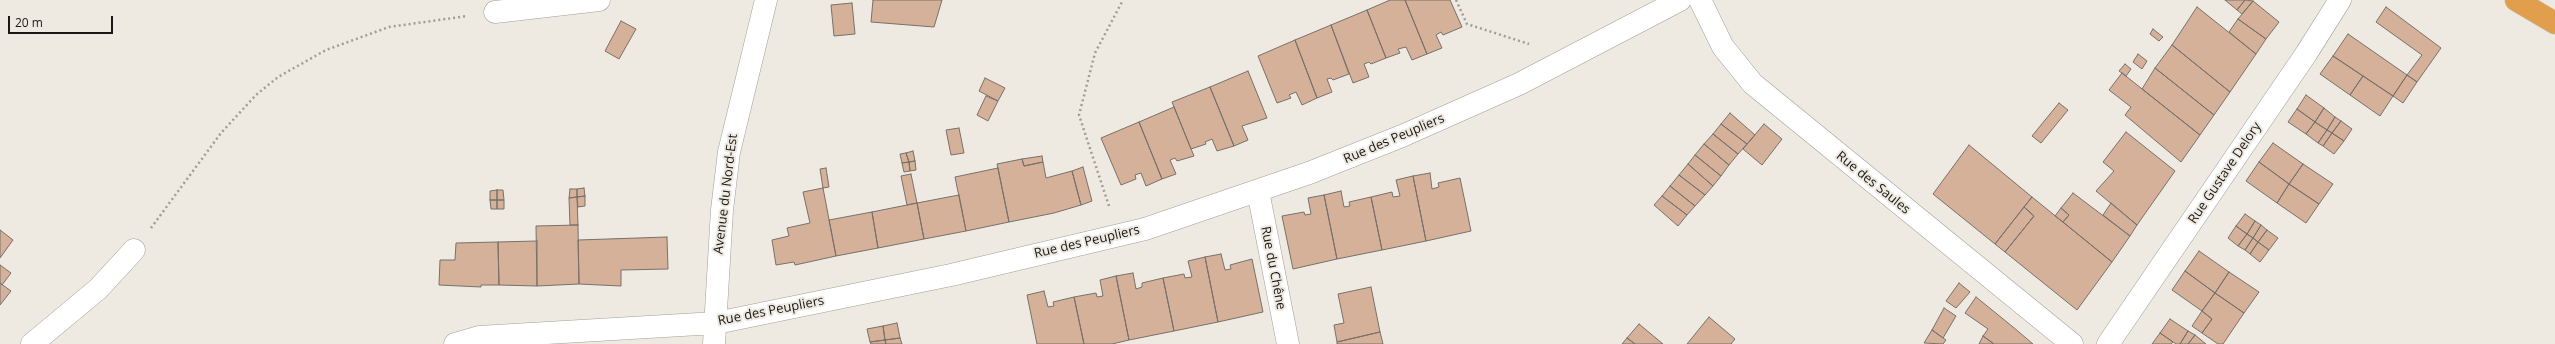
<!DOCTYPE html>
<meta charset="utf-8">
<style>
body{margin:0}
#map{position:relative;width:2555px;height:344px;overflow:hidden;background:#eeeae1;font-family:"Open Sans",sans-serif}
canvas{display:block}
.scale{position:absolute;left:8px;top:16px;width:105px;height:18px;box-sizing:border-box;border:2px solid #1a1815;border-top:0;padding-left:5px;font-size:12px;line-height:14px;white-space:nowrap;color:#1a1815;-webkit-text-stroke:3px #eeeae1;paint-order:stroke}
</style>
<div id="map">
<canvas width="2555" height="344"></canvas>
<div class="scale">20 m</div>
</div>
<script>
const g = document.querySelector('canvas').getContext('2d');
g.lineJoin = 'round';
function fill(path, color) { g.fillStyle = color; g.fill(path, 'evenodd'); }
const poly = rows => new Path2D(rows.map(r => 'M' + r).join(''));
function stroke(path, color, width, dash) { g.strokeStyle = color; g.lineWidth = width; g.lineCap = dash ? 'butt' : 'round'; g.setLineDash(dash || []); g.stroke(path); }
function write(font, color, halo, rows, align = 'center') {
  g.font = font + ' "Open Sans",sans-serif'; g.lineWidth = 4; g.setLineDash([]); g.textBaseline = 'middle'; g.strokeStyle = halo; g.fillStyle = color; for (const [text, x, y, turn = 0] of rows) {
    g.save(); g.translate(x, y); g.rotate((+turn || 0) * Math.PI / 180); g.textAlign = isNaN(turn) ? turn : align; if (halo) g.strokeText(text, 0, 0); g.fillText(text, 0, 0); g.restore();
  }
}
const building = poly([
 [873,0,942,0,934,27,871,22,873,0],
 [1390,0,1405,0,1427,54,1412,60,1406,47,1398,49,1400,53,1386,58,1367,10,1390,0],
 [1405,0,1450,0,1462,27,1443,35,1441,32,1436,35,1442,48,1427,54,1405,0],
 [2225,0,2245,0,2237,10,2225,0],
 [2245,0,2253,1,2242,14,2237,10,2245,0],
 [2253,1,2279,22,2266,39,2238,19,2253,1],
 [852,3,855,34,834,36,831,5,852,3],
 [2197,7,2256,54,2230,92,2172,45,2197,7],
 [2386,7,2441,48,2417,82,2407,75,2422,55,2376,22,2386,7],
 [1367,10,1386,58,1371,64,1369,62,1364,64,1369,77,1353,83,1331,25,1367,10],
 [2238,19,2266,39,2256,54,2229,32,2238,19],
 [621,21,636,29,619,59,605,51,621,21],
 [1331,25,1349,74,1333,80,1331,78,1327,79,1332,92,1317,98,1295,40,1331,25],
 [2153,29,2163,37,2159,41,2150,34,2153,29],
 [2348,34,2407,75,2393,96,2333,56,2348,34],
 [1295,40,1317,98,1302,105,1296,92,1289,95,1291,98,1277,103,1258,56,1295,40],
 [2172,45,2230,92,2214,115,2155,68,2172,45],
 [2138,54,2147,61,2142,69,2133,62,2138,54],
 [2333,56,2363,76,2350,95,2320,74,2333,56],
 [2125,64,2131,69,2126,76,2119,71,2125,64],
 [2155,68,2214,115,2200,135,2142,89,2155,68],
 [1248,71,1267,118,1242,126,1248,140,1234,146,1210,87,1248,71],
 [2122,73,2200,135,2181,162,2125,115,2131,107,2109,90,2122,73],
 [2407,75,2417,82,2403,103,2393,96,2407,75],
 [2363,76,2393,96,2380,116,2350,95,2363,76],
 [985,78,1005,88,998,101,979,91,985,78],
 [1210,87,1234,146,1217,151,1212,139,1205,142,1206,144,1191,149,1172,102,1210,87],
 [2306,95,2324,108,2315,122,2297,109,2306,95],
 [986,96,998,101,988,121,977,115,986,96],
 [2059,103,2068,110,2041,143,2032,136,2059,103],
 [1174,107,1194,156,1177,161,1175,158,1170,160,1176,174,1162,179,1139,122,1174,107],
 [2324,108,2335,117,2327,130,2315,122,2324,108],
 [2297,109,2315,122,2306,134,2288,122,2297,109],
 [1730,113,1755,135,1747,144,1721,124,1730,113],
 [2335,117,2341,121,2332,133,2327,130,2335,117],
 [2341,121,2352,129,2344,141,2332,133,2341,121],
 [1139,122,1162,179,1146,186,1141,173,1135,175,1136,179,1121,185,1101,138,1139,122],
 [2315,122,2327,130,2318,143,2306,134,2315,122],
 [1721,124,1747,144,1738,154,1713,134,1721,124],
 [1764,124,1782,139,1762,165,1743,149,1764,124],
 [959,128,964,153,951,155,946,130,959,128],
 [2327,130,2332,133,2323,146,2318,143,2327,130],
 [2126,132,2175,171,2137,225,2096,191,2114,171,2103,162,2126,132],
 [2332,133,2344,141,2334,154,2323,146,2332,133],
 [1713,134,1738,154,1729,165,1704,144,1713,134],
 [2273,143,2303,164,2289,184,2259,162,2273,143],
 [1704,144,1729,165,1721,176,1695,155,1704,144],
 [1969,145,2032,197,1995,244,1933,194,1969,145],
 [913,151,915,161,909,162,906,153,913,151],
 [906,153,909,162,902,163,900,154,906,153],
 [1695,155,1721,176,1713,186,1688,164,1695,155],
 [1042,156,1043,162,1024,166,1022,159,1042,156],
 [1022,159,1024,166,1043,162,1046,178,1072,171,1081,205,1054,213,1009,222,997,164,1022,159],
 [915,161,916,170,910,171,909,162,915,161],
 [909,162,910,171,904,172,902,163,909,162],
 [2259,162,2289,184,2277,203,2246,181,2259,162],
 [1688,164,1713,186,1705,195,1679,175,1688,164],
 [2303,164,2333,184,2319,204,2289,184,2303,164],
 [1083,167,1092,201,1081,205,1072,171,1083,167],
 [826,168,829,187,823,188,820,169,826,168],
 [998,168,1009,222,966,231,955,177,998,168],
 [1430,173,1432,189,1439,187,1438,183,1460,178,1471,231,1426,241,1413,176,1430,173],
 [911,174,917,203,907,205,901,176,911,174],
 [1679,175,1705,195,1695,206,1670,186,1679,175],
 [1413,176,1426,241,1382,250,1371,197,1392,192,1393,197,1400,196,1396,180,1413,176],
 [2289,184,2319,204,2306,223,2277,203,2289,184],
 [1670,186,1695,206,1687,215,1662,196,1670,186],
 [584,188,585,196,577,197,577,189,584,188],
 [823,188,836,256,795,265,794,262,776,265,772,240,789,236,787,228,810,223,803,192,823,188],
 [570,189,577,189,577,197,569,198,570,189],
 [497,190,503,190,504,200,497,200,497,190],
 [497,190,497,200,490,200,490,191,497,190],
 [1341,191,1344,207,1350,206,1349,202,1371,197,1382,250,1337,259,1324,195,1341,191],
 [2073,193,2130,236,2112,262,2063,222,2069,215,2061,208,2073,193],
 [959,195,966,231,924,239,917,203,959,195],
 [1324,195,1337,259,1293,269,1282,216,1304,212,1305,215,1311,214,1308,198,1324,195],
 [585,196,585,206,578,207,577,197,585,196],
 [1662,196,1687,215,1678,226,1654,205,1662,196],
 [577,197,578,225,570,225,569,198,577,197],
 [2032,197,2112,262,2077,310,2005,252,2034,216,2024,207,2032,197],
 [490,200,497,200,497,209,491,209,490,200],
 [497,200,504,200,504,209,497,209,497,200],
 [917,203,924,239,878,248,872,212,917,203],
 [2111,203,2137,225,2130,236,2103,215,2111,203],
 [2024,207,2034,216,2005,252,1995,244,2024,207],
 [2061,208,2069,215,2063,222,2055,216,2061,208],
 [872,212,878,248,836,256,829,220,872,212],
 [2245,214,2255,221,2247,234,2236,226,2245,214],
 [2255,221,2261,225,2253,238,2247,234,2255,221],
 [578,225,579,284,537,286,536,226,578,225],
 [2261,225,2267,230,2258,242,2253,238,2261,225],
 [2236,226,2247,234,2238,246,2228,238,2236,226],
 [0,230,13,240,0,258,0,230],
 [2267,230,2278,238,2269,250,2258,242,2267,230],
 [2247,234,2253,238,2245,250,2238,246,2247,234],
 [667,237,668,269,621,270,621,286,579,284,578,240,667,237],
 [2253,238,2258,242,2250,254,2245,250,2253,238],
 [537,241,537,286,499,285,498,242,537,241],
 [498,242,499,285,481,285,481,287,439,285,440,260,455,260,456,243,498,242],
 [2258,242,2269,250,2260,262,2250,254,2258,242],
 [2199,251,2229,272,2215,293,2185,271,2199,251],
 [1221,254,1225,270,1231,269,1230,265,1252,259,1263,312,1218,322,1205,257,1221,254],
 [1205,257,1218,322,1174,331,1163,278,1184,274,1185,278,1192,277,1188,261,1205,257],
 [0,265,11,273,2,285,0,283,0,265],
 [2185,271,2215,293,2202,311,2172,290,2185,271],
 [2229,272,2259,292,2244,313,2215,293,2229,272],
 [1133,273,1136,289,1142,287,1142,283,1163,278,1174,331,1129,340,1116,276,1133,273],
 [1116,276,1129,340,1112,344,1084,344,1074,297,1096,293,1097,297,1103,296,1100,280,1116,276],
 [0,283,11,291,0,305,0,283],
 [1959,283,1970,292,1956,308,1946,301,1959,283],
 [1371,287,1380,332,1337,342,1334,325,1344,323,1338,294,1371,287],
 [1044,291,1048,307,1054,306,1053,302,1074,297,1084,344,1037,344,1027,295,1044,291],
 [2215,293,2244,313,2223,344,2218,344,2202,333,2212,319,2202,311,2215,293],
 [1976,297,2013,327,2033,344,1994,344,1983,336,1988,329,1965,313,1976,297],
 [1944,308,1956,316,1943,338,1932,330,1944,308],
 [2202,311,2212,319,2202,333,2192,326,2202,311],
 [1709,317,1735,339,1731,344,1687,344,1709,317],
 [2170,319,2188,331,2180,344,2176,344,2160,333,2170,319],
 [897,323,900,338,885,340,883,326,897,323],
 [1639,324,1663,344,1635,344,1627,338,1639,324],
 [883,326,885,340,870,342,867,329,883,326],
 [1932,330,1946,340,1943,344,1924,343,1932,330],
 [2188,331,2195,335,2188,344,2180,344,2188,331],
 [1380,332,1383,344,1337,344,1337,342,1380,332],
 [2160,333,2173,342,2171,344,2152,344,2160,333],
 [2195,335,2206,344,2188,344,2195,335],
 [1983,336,1994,344,1979,344,1983,336],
 [900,338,902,344,886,344,885,340,900,338],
 [1627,338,1635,344,1622,344,1627,338],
 [885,340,886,344,871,344,870,342,885,340]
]);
fill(building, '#d4b198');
stroke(building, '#78706a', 1);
const minor = poly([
 [1700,0,1723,47,1753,84,2072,344],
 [495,12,599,0],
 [1258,191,1288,344],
 [32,344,98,289,134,250],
 [455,344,479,337,716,323,951,275,1145,229,1309,173,1402,136,1519,84,1680,0],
 [714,344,722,210,729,152,766,0],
 [2108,344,2306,54,2340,0]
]);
const highway = poly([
 [2516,0,2555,23]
]);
stroke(minor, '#a39f96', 23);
stroke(highway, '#c8c8c7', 23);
stroke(poly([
 [1456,0,1467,24,1529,44],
 [1109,206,1079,115,1095,53,1123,0],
 [151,228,221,133,256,95,278,77,326,50,389,27,467,16]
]), '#a09d96', 2.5, [2, 3]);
stroke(minor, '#fff', 22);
stroke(highway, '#e19e4c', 22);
write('13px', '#1a1815', '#eeeae1', [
 ["Rue des Peupliers",1394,139,-23],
 ["Rue Gustave Delory",2225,173,-56],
 ["Rue des Saules",1873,183,39],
 ["Avenue du Nord-Est",726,194,-83],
 ["Rue des Peupliers",1087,242,-13],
 ["Rue du Chêne",1273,268,79],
 ["Rue des Peupliers",771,311,-11]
]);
</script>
